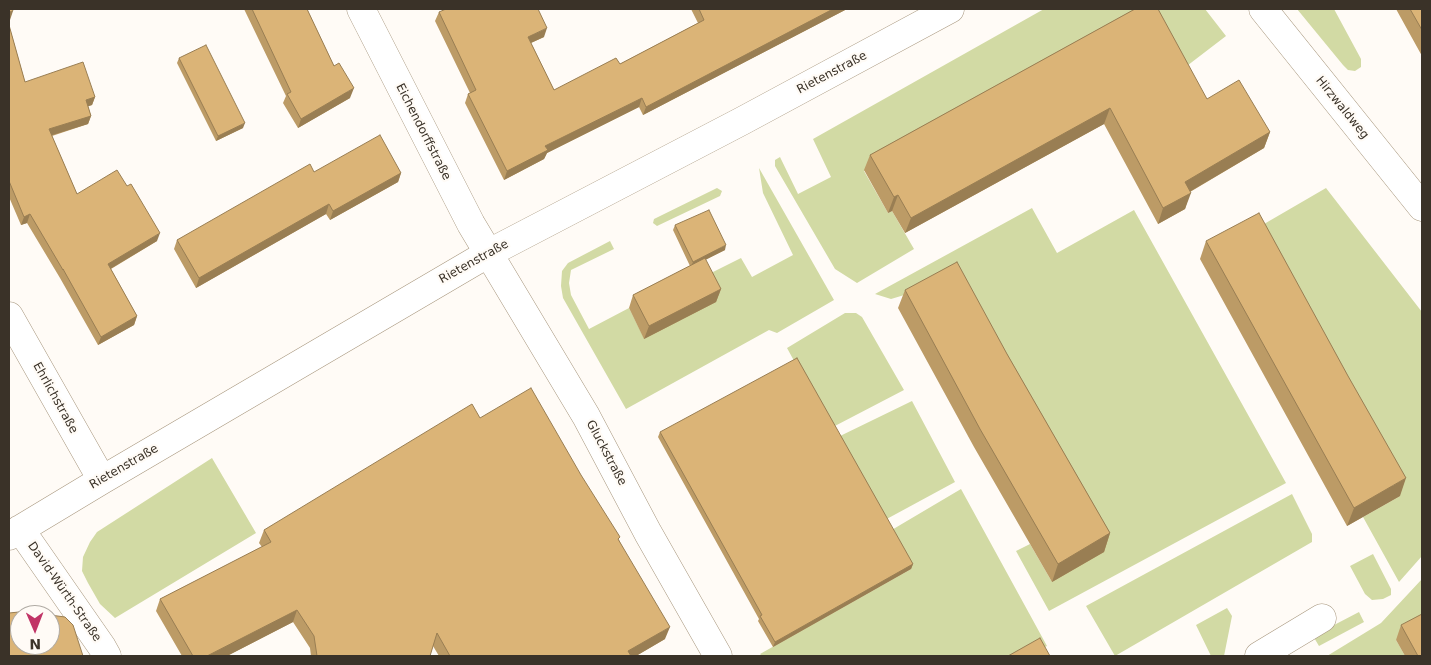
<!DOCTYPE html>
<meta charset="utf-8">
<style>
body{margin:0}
#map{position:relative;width:1431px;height:665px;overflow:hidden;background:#fffbf6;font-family:"DejaVu Sans",sans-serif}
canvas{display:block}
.frame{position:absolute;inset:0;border:10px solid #3a3228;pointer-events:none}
.north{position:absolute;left:10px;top:605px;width:50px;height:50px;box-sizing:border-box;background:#fffbf6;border:1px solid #b0aba4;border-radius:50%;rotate:179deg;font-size:14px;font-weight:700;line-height:20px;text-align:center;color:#3a3228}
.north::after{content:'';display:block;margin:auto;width:18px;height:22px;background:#c13567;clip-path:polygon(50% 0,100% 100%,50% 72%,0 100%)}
</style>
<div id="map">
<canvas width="1431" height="665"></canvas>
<div class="frame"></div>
<div class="north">N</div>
</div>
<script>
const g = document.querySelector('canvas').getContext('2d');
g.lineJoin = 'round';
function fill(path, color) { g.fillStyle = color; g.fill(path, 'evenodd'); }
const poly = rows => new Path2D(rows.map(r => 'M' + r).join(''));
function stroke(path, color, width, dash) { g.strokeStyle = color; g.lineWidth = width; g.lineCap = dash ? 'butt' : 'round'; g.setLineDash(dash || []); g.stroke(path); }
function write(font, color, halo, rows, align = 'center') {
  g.font = font + ' "DejaVu Sans",sans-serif'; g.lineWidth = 4.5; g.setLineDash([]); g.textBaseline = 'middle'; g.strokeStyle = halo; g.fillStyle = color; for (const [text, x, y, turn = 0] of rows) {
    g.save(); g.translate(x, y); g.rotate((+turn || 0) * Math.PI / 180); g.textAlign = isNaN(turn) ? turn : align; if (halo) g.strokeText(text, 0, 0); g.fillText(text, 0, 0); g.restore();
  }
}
fill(poly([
 [1044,9,1205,9,1226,36,1179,72,864,171,888,213,892,211,914,249,857,283,835,269,775,166,775,160,780,157,798,194,831,177,813,139],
 [1297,9,1334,9,1361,59,1361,67,1355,71,1348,70,1343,65],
 [759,168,834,300,777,333,769,330,626,409,563,298,561,286,562,271,568,263,610,241,614,249,571,270,569,283,571,295,589,329,629,308,644,338,703,277,741,258,752,277,793,255,763,193],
 [717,188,722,191,720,196,657,226,653,223,654,219],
 [1326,188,1422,312,1422,556,1399,582,1363,517,1400,496,1252,231],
 [1032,208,1057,253,1134,210,1286,483,1049,611,1016,551,1030,544,1052,582,951,281,891,299,875,294],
 [845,313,856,313,862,317,904,390,831,428,787,348],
 [912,401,955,482,883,521,838,437],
 [212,458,256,533,115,618,100,604,88,583,82,571,83,557,90,542,97,532],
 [961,489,1047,646,1027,656,762,656,760,654,911,569,890,531],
 [1292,494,1312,534,1312,542,1115,656,1086,606],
 [1373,554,1391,589,1391,595,1383,599,1372,600,1365,594,1350,566],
 [1422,579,1422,626,1396,640,1405,656,1327,656,1381,623],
 [1227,608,1232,616,1224,656,1211,656,1196,625],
 [1359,612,1364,622,1319,646,1313,636]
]), '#d2daa4');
const minor = poly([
 [361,9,471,224,586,416,648,533,718,656],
 [1263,9,1422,207],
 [9,316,102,480],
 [20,529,102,647,107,656],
 [9,536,102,480,489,253,742,121,950,9],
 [1259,656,1322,618]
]);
stroke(minor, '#a7967d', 29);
stroke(minor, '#fff', 28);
fill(poly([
 [244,9,307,9,334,66,350,98,298,128,283,103,286,96],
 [691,9,847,9,643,115,639,107,547,153,544,159,504,180,465,103,468,94,470,93,435,21,439,12,544,37,531,43,554,90,620,64,698,23],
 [1135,9,1207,99,1270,132,1264,148,1190,192,1185,209,1158,224,1104,124,905,233,892,211,888,213,864,170,870,155],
 [1396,9,1422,9,1422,56],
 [9,25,25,82,95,97,92,105,88,106,91,116,88,124,52,136,77,194,157,241,111,269,137,316,134,325,98,345,60,278,27,223,21,225,9,197],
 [179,58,243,128,216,141,177,63],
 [314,172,401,173,398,182,330,220,326,214,196,288,174,249,177,240],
 [675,225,725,250,705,260,721,289,716,302,644,339,629,308,633,295,690,266,673,230],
 [1206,241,1400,496,1347,526,1200,259],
 [905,290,1007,354,1110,533,1104,552,1052,582,974,447,898,308],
 [480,418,619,540,665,639,636,656,439,656,433,646,430,656,311,656,310,648,293,622,227,656,182,656,156,611,160,599,262,547,259,543,264,530],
 [660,432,913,564,911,569,773,647,758,621,759,619,658,437],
 [1401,625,1422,656,1405,656,1396,640]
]), '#bc9b66');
fill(poly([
 [833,9,847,9,643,115,646,107],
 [13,11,10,20,9,20,9,12],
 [547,28,544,37,524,46,528,37],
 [354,88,350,98,298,128,301,119],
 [95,97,92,105,83,108,86,100],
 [642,98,639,107,547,153,544,159,504,180,507,171,545,146],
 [1110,108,1104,124,905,233,911,218],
 [91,116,88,124,46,137,49,129],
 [245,123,243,128,216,141,218,136],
 [1270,132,1264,148,1179,198,1185,182],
 [401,173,398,182,330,220,333,211],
 [1191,193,1185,209,1158,224,1163,208],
 [898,195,892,211,888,213,894,197],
 [329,204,326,214,196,288,199,278],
 [30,214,27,223,21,225,24,217],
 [160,233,157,241,105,272,108,264],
 [726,245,725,250,691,267,693,262],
 [721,289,716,302,644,339,649,326],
 [137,316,134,325,98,345,101,337],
 [1406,478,1400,496,1347,526,1354,508],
 [1110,533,1104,552,1052,582,1058,564],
 [913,564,911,569,773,647,775,642],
 [297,610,293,622,227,656,207,656],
 [670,627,665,639,636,656,626,656,628,651]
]), '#997e53');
const building = poly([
 [9,9,12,9,13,11,9,12,9,9],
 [252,9,307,9,334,66,339,63,354,88,301,119,287,94,291,92,252,9],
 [446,9,538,9,547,28,528,37,554,90,616,58,620,64,704,20,699,9,833,9,646,107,642,98,545,146,548,150,507,171,468,94,476,90,439,12,446,9],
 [1135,9,1158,9,1207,99,1239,80,1270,132,1185,182,1191,193,1163,208,1110,108,911,218,898,195,894,197,870,155,1135,9],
 [1410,9,1422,9,1422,30,1410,9],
 [9,25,25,82,83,62,95,97,86,100,91,116,49,129,77,194,117,170,127,186,131,184,160,233,108,264,137,316,101,337,63,269,63,270,30,214,24,217,9,181,9,25],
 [206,45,245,123,218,136,179,58,206,45],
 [380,135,401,173,333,211,329,204,199,278,177,240,310,164,314,172,380,135],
 [709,210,726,245,693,262,675,225,709,210],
 [1259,213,1348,376,1406,478,1354,508,1206,241,1259,213],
 [705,258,721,289,649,326,633,295,705,258],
 [957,262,1007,354,1110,533,1058,564,980,429,905,290,957,262],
 [797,358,913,564,775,642,760,616,762,615,660,432,797,358],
 [531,388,581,475,620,537,618,539,670,627,628,651,631,656,450,656,437,633,430,656,317,656,314,636,297,610,207,656,193,656,160,599,271,542,264,530,472,404,480,418,531,388],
 [19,612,47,615,20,615,20,645,50,645,50,615,65,617,73,625,83,656,9,656,9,613,19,612],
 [1422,614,1422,656,1418,656,1401,625,1422,614],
 [1040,638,1050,656,1008,656,1040,638]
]);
fill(building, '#dbb477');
stroke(building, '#997e53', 1);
write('12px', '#3a3228', '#fffbf6', [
 ["Rietenstraße",832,73,-28],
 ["Hirzwaldweg",1342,108,51],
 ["Eichendorffstraße",423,132,63],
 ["Rietenstraße",474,262,-29],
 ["Ehrlichstraße",55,398,61],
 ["Gluckstraße",606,453,62],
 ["Rietenstraße",124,467,-30],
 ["David-Würth-Straße",64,592,55]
]);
</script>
